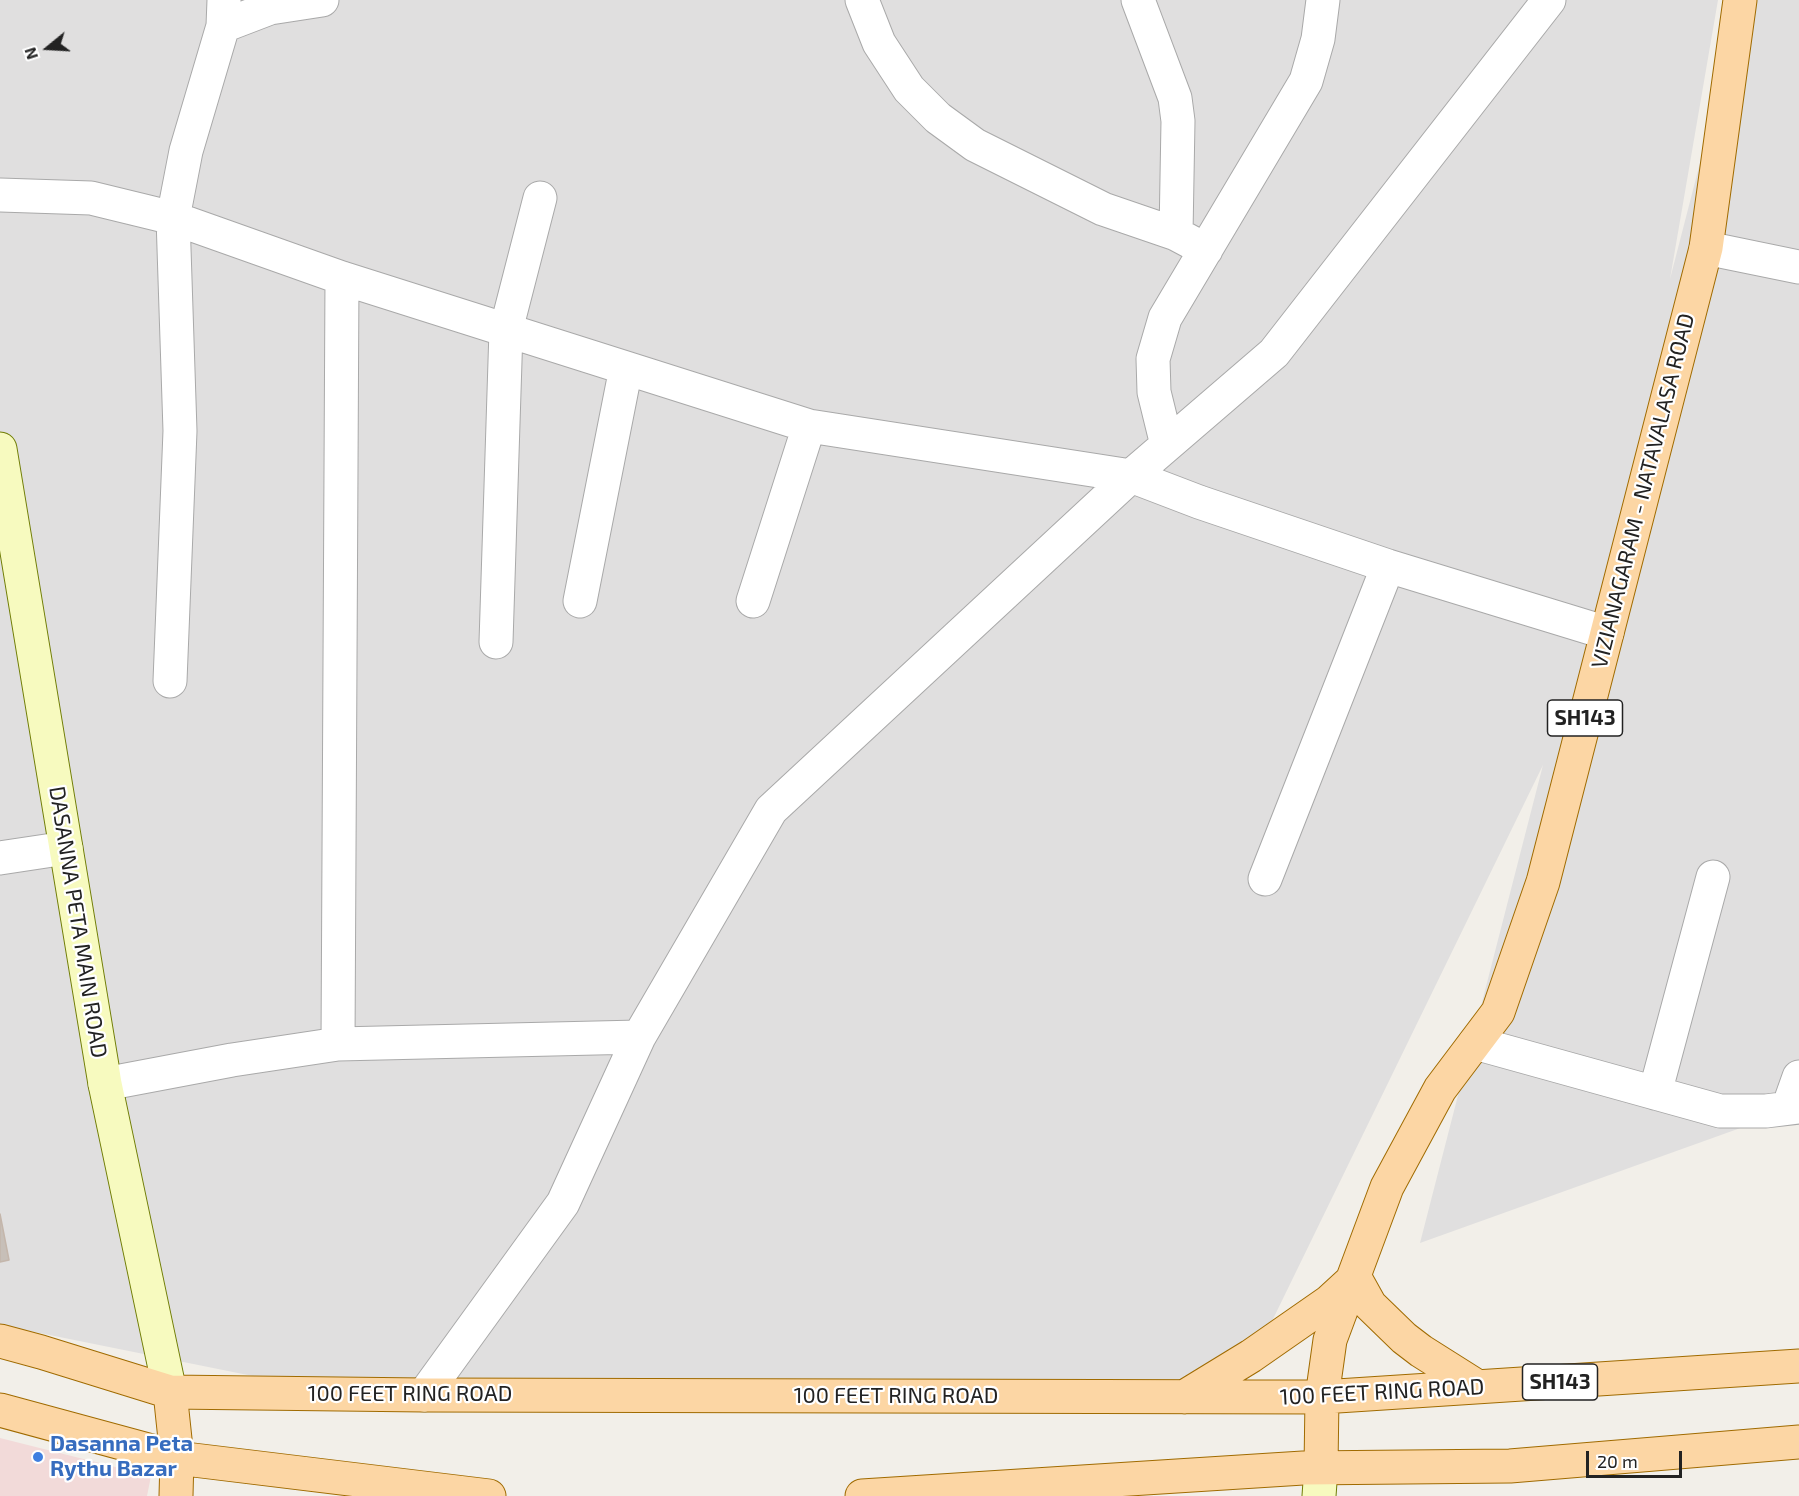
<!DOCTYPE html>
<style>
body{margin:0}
#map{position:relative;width:1799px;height:1496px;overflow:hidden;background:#f2efe9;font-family:"Exo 2",sans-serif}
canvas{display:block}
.north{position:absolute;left:18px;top:18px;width:60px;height:60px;-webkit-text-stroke:4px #fff;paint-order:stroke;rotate:252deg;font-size:16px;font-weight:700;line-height:24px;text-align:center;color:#222}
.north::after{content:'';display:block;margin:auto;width:21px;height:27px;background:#222;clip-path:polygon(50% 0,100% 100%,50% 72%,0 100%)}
.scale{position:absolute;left:1586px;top:1451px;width:96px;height:27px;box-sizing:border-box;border:3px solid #222;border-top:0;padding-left:8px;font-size:18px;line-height:21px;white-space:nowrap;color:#222;-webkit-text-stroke:4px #fff;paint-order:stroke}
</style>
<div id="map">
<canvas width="1799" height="1496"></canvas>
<div class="north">N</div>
<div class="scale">20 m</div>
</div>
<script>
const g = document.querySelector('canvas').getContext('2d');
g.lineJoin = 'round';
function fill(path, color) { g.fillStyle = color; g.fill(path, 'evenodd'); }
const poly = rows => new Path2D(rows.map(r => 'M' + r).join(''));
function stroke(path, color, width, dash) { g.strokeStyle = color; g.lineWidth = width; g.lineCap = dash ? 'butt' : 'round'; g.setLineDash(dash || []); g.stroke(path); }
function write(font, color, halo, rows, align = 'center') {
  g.font = font + ' "Exo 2",sans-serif'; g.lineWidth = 4.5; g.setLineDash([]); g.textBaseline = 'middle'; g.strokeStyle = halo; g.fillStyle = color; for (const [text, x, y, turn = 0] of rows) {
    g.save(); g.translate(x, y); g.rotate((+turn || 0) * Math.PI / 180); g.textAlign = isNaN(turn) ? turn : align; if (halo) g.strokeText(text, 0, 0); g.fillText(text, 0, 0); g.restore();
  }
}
fill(poly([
 [0,0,1718,0,1670,279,1742,0,1799,0,1799,1107,1420,1243,1543,765,1235,1397,342,1394,0,1325]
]), '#e0dfdf');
fill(poly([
 [0,1438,151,1476,147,1496,0,1496]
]), '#f2dad9');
const building = poly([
 [0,1214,9,1260,0,1262,0,1214]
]);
fill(building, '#c7bfb8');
stroke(building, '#c4b6ab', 1.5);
const street = poly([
 [862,0,879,43,909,89,938,118,975,145,1103,209,1176,234,1206,250],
 [1138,0,1175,98,1178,121,1176,234],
 [223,26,270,8,322,0],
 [0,195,91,198,173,218,342,278,809,426,1131,476,1199,502,1388,566,1607,633],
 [1706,248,1799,267],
 [1167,445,1154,392,1153,359,1165,318,1306,81,1318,39,1323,0],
 [580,601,626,368],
 [753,601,809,426],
 [496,642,506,330,540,198],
 [170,681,180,431,173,218,186,151,223,26,224,0],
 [0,858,66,848],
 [1265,879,1388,566],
 [639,1037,771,810,1131,476,1274,353,1549,0],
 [1475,1043,1720,1111,1766,1111,1799,1107],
 [338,1044,342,278],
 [105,1084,232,1060,338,1044,639,1037,563,1203,424,1395],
 [1655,1093,1713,877],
 [1788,1108,1799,1077]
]);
const secondary = poly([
 [0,449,105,1084,170,1392],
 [1319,1496,1321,1468]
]);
const primary = poly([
 [0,1341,41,1352,170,1392,424,1395,1322,1397,1799,1366],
 [170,1392,177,1458,176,1496],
 [1184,1397,1251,1356,1330,1301,1355,1278,1370,1305,1404,1338,1421,1351,1478,1387],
 [0,1410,177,1458,489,1496],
 [1321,1468,1322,1397,1330,1340,1387,1187,1440,1089,1498,1012,1543,882,1706,248,1740,0],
 [862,1496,1303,1468,1510,1466,1799,1442]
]);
stroke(street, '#a9a9a9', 35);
stroke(secondary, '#707d05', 35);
stroke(primary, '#a06b00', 35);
stroke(street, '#fff', 33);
stroke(secondary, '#f7fabf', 33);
stroke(primary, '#fcd6a4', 33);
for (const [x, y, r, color] of [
 [38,1457,6,"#3f7fe0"]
]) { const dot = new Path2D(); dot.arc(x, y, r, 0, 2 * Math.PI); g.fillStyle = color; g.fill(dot); stroke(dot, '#fff', 2); }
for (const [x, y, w] of [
 [1585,718,75],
 [1560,1382,75]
]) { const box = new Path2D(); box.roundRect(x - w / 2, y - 18, w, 36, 4.5); g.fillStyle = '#fff'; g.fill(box); stroke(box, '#222', 1.5); }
write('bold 21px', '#222', null, [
 ["SH143",1585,718],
 ["SH143",1560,1382]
]);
write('22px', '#222', '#fff', [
 ["VIZIANAGARAM - NATAVALASA ROAD",1643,491,-76],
 ["DASANNA PETA MAIN ROAD",78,922,81],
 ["100 FEET RING ROAD",1382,1392,-3],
 ["100 FEET RING ROAD",410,1394],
 ["100 FEET RING ROAD",896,1396]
]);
write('bold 22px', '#366cbe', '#fff', [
 ["Dasanna Peta",50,1444],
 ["Rythu Bazar",50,1469]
], 'left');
</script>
